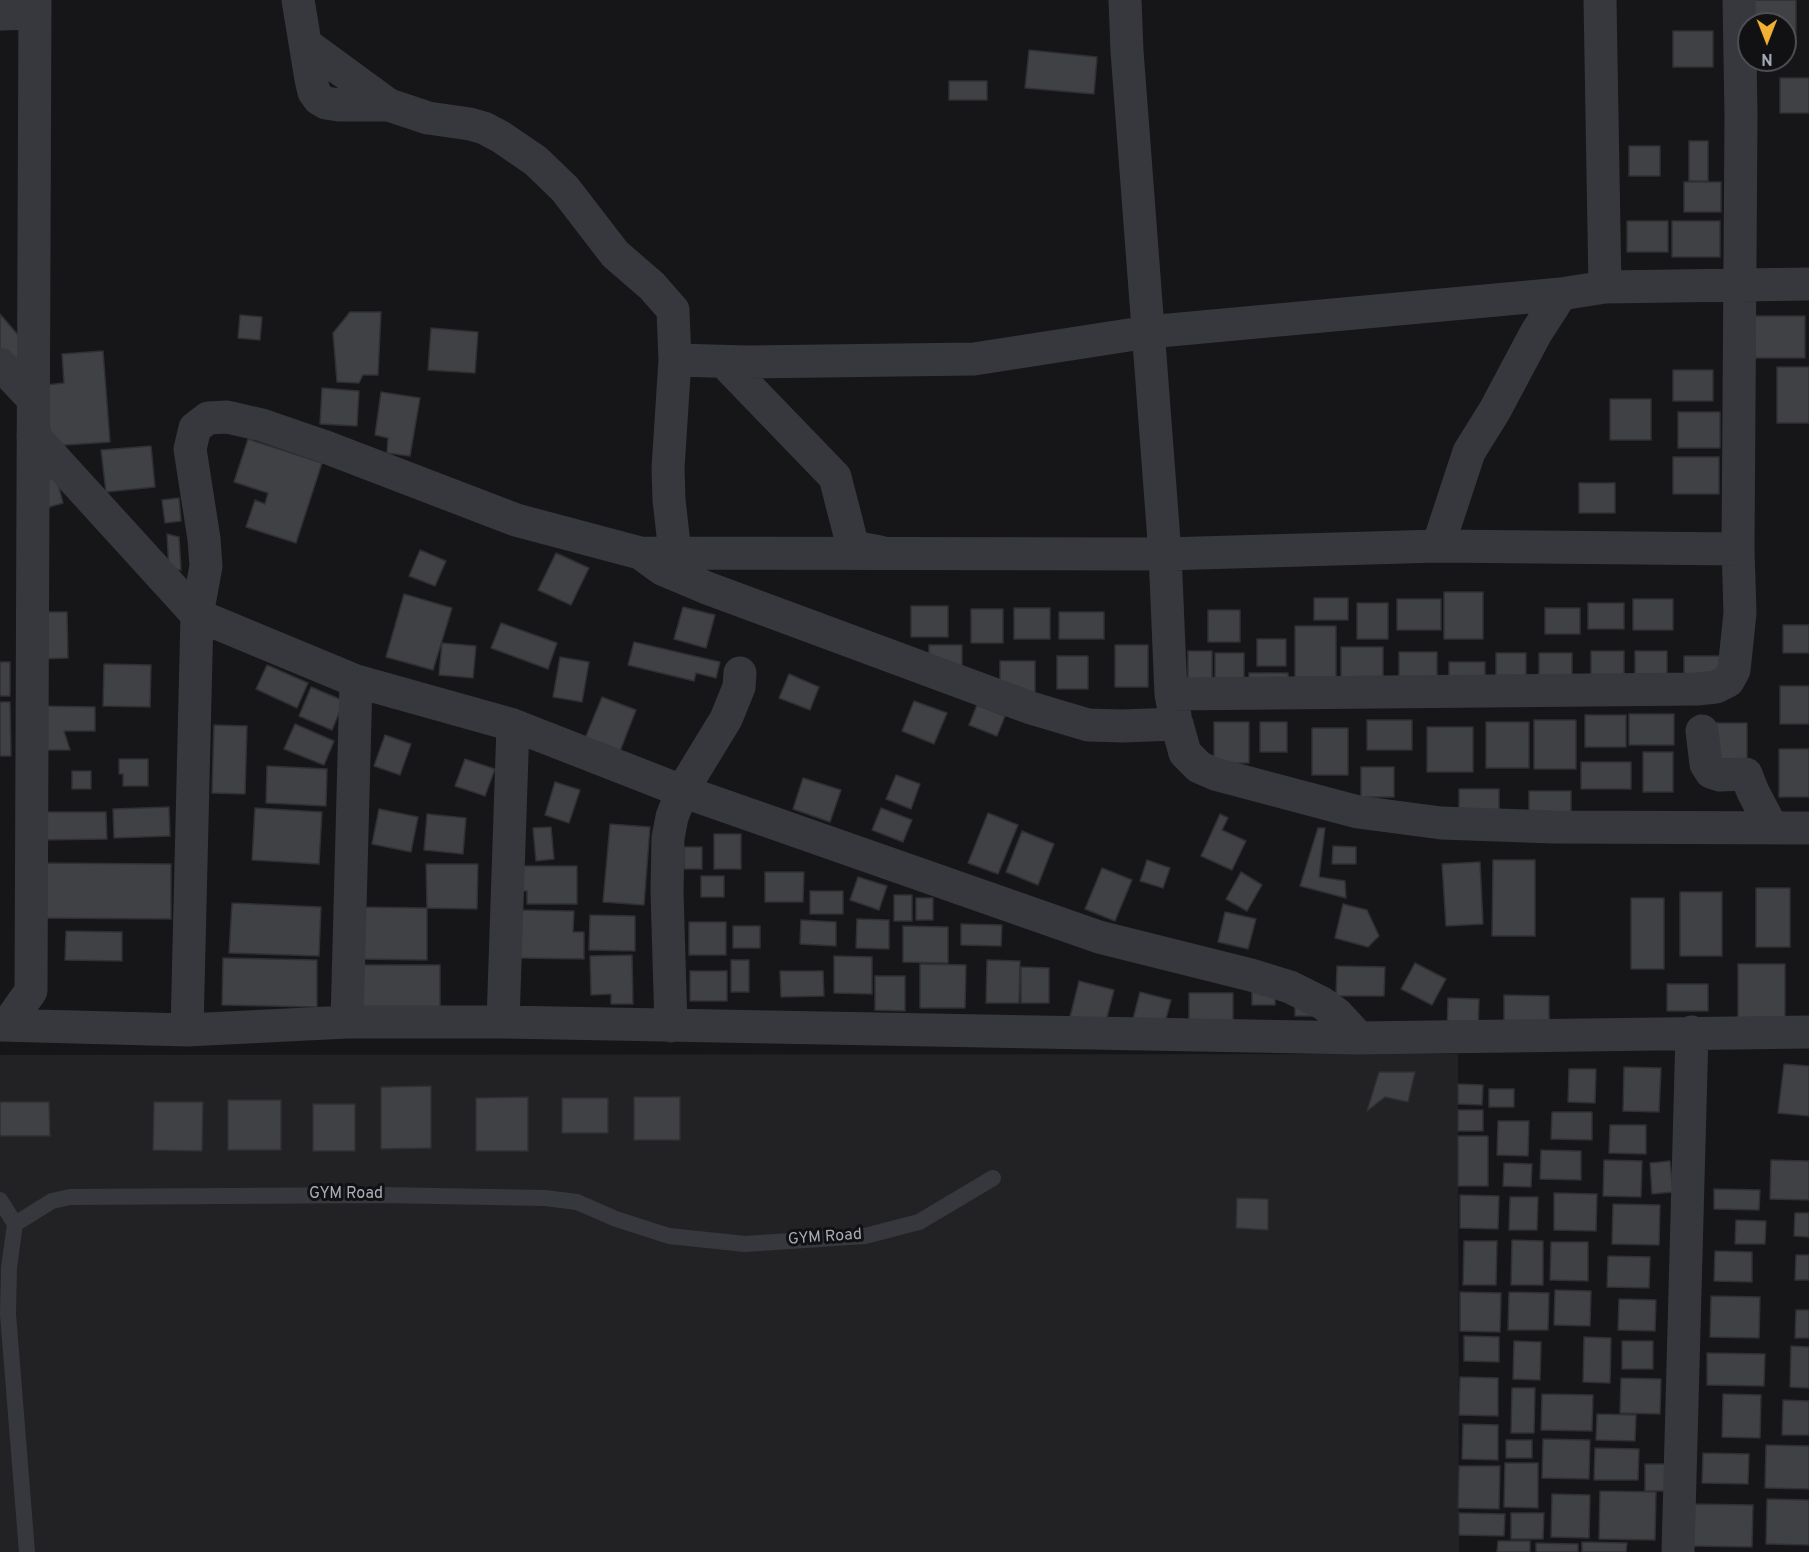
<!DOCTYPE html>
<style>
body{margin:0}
#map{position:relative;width:1809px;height:1552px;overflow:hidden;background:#161618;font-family:Overpass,sans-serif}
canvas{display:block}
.north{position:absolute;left:1737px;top:12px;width:60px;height:60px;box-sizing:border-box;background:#111113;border:2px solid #4d4f55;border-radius:50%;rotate:180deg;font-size:16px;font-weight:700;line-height:24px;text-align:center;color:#a8adb8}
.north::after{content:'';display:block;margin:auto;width:21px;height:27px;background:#f2b134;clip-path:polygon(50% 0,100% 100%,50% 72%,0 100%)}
</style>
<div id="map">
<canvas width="1809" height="1552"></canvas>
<div class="north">N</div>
</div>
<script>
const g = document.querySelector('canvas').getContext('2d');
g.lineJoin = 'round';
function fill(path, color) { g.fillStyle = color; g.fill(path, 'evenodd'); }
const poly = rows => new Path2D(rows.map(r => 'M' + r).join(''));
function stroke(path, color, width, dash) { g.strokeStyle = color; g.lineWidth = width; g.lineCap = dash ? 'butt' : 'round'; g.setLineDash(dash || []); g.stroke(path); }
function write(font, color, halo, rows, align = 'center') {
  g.font = font + ' Overpass,sans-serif'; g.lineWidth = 6; g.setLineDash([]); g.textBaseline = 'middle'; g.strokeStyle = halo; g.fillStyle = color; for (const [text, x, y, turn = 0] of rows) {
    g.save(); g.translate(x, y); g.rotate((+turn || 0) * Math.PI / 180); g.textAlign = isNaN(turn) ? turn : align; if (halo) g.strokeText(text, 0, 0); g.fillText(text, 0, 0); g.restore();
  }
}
fill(poly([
 [1458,1054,1459,1552,0,1552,0,1055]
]), '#222225');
const building = poly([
 [1752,0,1796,0,1796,38,1785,38,1785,24,1752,24,1752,0],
 [1673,31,1713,31,1713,67,1673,67,1673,31],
 [1029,50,1097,57,1094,94,1025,88,1029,50],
 [1780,78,1809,78,1809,113,1780,113,1780,78],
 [949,81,987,81,987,100,949,100,949,81],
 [1689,141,1708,141,1708,181,1689,181,1689,141],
 [1629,146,1660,146,1660,176,1629,176,1629,146],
 [1684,182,1721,182,1721,212,1684,212,1684,182],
 [1627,221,1668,221,1668,252,1627,252,1627,221],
 [1672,221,1720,221,1720,257,1672,257,1672,221],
 [350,312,381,312,378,375,363,375,359,383,337,382,333,333,350,312],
 [0,314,31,350,12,367,0,353,0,314],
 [240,315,262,317,260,340,238,338,240,315],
 [1755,316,1805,316,1805,358,1755,358,1755,316],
 [431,328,478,332,475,373,428,370,431,328],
 [103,351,110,442,51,446,46,385,64,383,62,354,103,351],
 [1777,367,1809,367,1809,423,1777,423,1777,367],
 [1673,370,1713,370,1713,401,1673,401,1673,370],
 [322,388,359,391,357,426,320,424,322,388],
 [381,392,420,398,410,456,387,453,388,438,375,435,381,392],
 [1610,399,1651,399,1651,440,1610,440,1610,399],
 [1678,412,1720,412,1720,448,1678,448,1678,412],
 [248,439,322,463,296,543,246,527,255,500,265,504,268,493,234,482,248,439],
 [151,446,155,487,106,492,101,450,151,446],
 [1673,457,1719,457,1719,494,1673,494,1673,457],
 [56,476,63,503,46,508,38,481,56,476],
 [1579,483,1615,483,1615,513,1579,513,1579,483],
 [179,498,181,521,165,523,162,500,179,498],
 [167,534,179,537,181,570,169,570,167,534],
 [420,550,446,561,435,586,409,576,420,550],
 [556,553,589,568,571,605,538,590,556,553],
 [1444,592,1483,592,1483,639,1444,639,1444,592],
 [404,594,452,608,433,670,386,657,404,594],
 [1314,598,1348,598,1348,620,1314,620,1314,598],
 [1397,599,1441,599,1441,630,1397,630,1397,599],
 [1633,599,1673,599,1673,630,1633,630,1633,599],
 [1357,603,1388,603,1388,639,1357,639,1357,603],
 [1588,603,1624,603,1624,629,1588,629,1588,603],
 [911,606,948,606,948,637,911,637,911,606],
 [683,607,715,615,706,648,674,639,683,607],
 [1014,608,1050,608,1050,639,1014,639,1014,608],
 [1545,608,1580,608,1580,634,1545,634,1545,608],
 [971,609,1003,609,1003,643,971,643,971,609],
 [1208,610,1240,610,1240,642,1208,642,1208,610],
 [36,612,67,612,68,658,37,659,36,612],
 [1059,612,1104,612,1104,639,1059,639,1059,612],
 [501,623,557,643,548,669,491,648,501,623],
 [1783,625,1809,625,1809,653,1783,653,1783,625],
 [1295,626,1336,626,1336,685,1295,685,1295,626],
 [1257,639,1286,639,1286,666,1257,666,1257,639],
 [634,642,720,662,716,678,696,673,694,681,628,665,634,642],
 [442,643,476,646,473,678,439,675,442,643],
 [929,645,962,645,962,666,929,666,929,645],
 [1115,645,1148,645,1148,687,1115,687,1115,645],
 [1341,647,1383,647,1383,680,1341,680,1341,647],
 [1188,651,1212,651,1212,688,1188,688,1188,651],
 [1591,651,1624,651,1624,683,1591,683,1591,651],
 [1635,651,1667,651,1667,687,1635,687,1635,651],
 [1399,652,1437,652,1437,689,1399,689,1399,652],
 [1215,653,1244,653,1244,692,1215,692,1215,653],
 [1496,653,1526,653,1526,684,1496,684,1496,653],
 [1539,653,1572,653,1572,685,1539,685,1539,653],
 [1057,656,1088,656,1088,689,1057,689,1057,656],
 [1684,656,1721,656,1721,681,1684,681,1684,656],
 [560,657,589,662,582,702,553,697,560,657],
 [1000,661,1035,661,1035,694,1000,694,1000,661],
 [0,662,10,662,10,696,0,696,0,662],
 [1449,662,1485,662,1485,689,1449,689,1449,662],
 [104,664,151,665,150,707,103,706,104,664],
 [267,665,308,683,297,708,256,689,267,665],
 [1249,673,1288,673,1288,692,1249,692,1249,673],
 [789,674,819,687,810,710,779,698,789,674],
 [1780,686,1809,686,1809,724,1780,724,1780,686],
 [311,687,344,701,332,730,299,716,311,687],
 [602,697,636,710,617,759,582,746,602,697],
 [914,701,947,713,934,744,902,731,914,701],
 [0,702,10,702,11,756,0,756,0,702],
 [977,705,1005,716,997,736,969,725,977,705],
 [38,706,95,707,95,731,64,731,70,750,38,750,38,706],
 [1629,714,1674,714,1674,745,1629,745,1629,714],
 [1585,715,1626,715,1626,747,1585,747,1585,715],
 [1367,720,1412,720,1412,750,1367,750,1367,720],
 [1534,720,1576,720,1576,769,1534,769,1534,720],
 [1214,722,1249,722,1249,763,1214,763,1214,722],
 [1260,722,1287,722,1287,752,1260,752,1260,722],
 [1486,722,1529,722,1529,768,1486,768,1486,722],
 [1708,723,1747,723,1747,759,1708,759,1708,723],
 [295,724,334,741,324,765,284,749,295,724],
 [214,725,247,726,245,794,212,793,214,725],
 [1427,727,1473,727,1473,772,1427,772,1427,727],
 [1312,728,1348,728,1348,775,1312,775,1312,728],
 [385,735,411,744,400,775,374,766,385,735],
 [1779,749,1809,749,1809,797,1779,797,1779,749],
 [1643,752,1673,752,1673,792,1643,792,1643,752],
 [119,759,148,759,148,786,123,786,123,774,119,774,119,759],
 [465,759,495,769,485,796,455,786,465,759],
 [1581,762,1631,762,1631,789,1581,789,1581,762],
 [267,766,327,769,326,806,266,803,267,766],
 [1361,767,1394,767,1394,797,1361,797,1361,767],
 [72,771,91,771,91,789,72,789,72,771],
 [896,775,920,784,911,809,886,799,896,775],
 [803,778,841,790,830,822,793,809,803,778],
 [555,782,580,790,569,823,545,815,555,782],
 [1459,789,1499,789,1499,818,1459,818,1459,789],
 [1529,791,1571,791,1571,822,1529,822,1529,791],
 [169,807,170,836,114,838,113,809,169,807],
 [255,808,322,812,319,864,252,860,255,808],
 [881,808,912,820,903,842,872,830,881,808],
 [379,809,418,817,411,852,372,844,379,809],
 [44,812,106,812,107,839,44,840,44,812],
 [988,813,1018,825,998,874,968,863,988,813],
 [427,814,466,818,463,854,424,850,427,814],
 [1220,814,1228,818,1222,830,1246,841,1232,870,1201,856,1220,814],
 [610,824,650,827,644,905,603,902,610,824],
 [551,827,554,859,536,861,533,828,551,827],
 [1318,828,1325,828,1319,877,1345,881,1346,898,1300,886,1318,828],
 [1022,831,1054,844,1038,885,1006,872,1022,831],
 [714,834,741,834,741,869,714,869,714,834],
 [1333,846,1356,847,1356,864,1332,864,1333,846],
 [684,847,702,847,702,869,684,869,684,847],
 [1147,860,1170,868,1163,888,1140,881,1147,860],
 [1493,860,1535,860,1535,936,1492,936,1493,860],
 [1480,862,1483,924,1446,926,1442,864,1480,862],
 [38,863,171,864,171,919,38,918,38,863],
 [426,864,478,864,477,909,427,908,426,864],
 [519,866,577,866,577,904,527,904,527,891,519,891,519,866],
 [1102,868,1132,880,1115,921,1085,909,1102,868],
 [765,872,804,872,803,902,765,902,765,872],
 [1241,872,1262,885,1247,911,1226,899,1241,872],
 [701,876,724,876,724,897,701,897,701,876],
 [858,877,887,886,879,910,850,900,858,877],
 [1756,888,1790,888,1790,947,1756,947,1756,888],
 [810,891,843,891,843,914,810,914,810,891],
 [1680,892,1722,892,1722,956,1680,956,1680,892],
 [894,895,912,895,912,921,894,921,894,895],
 [916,898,933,898,933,920,916,920,916,898],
 [1631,898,1664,898,1664,969,1631,969,1631,898],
 [232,903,321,907,319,956,229,953,232,903],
 [1343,904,1367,910,1379,936,1368,947,1335,938,1343,904],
 [359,907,427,908,427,960,358,959,359,907],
 [520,910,574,911,573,932,584,932,584,959,520,958,520,910],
 [1225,912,1256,919,1248,949,1218,942,1225,912],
 [590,915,635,916,635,951,589,950,590,915],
 [857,919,889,920,889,949,856,948,857,919],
 [801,920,836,922,836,946,800,944,801,920],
 [689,922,726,922,726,955,689,955,689,922],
 [961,924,1002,925,1001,946,961,945,961,924],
 [733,926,760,926,760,948,733,948,733,926],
 [903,926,948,927,948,963,903,962,903,926],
 [66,931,122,932,122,961,65,960,66,931],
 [632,955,633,1004,611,1004,611,994,591,995,590,956,632,955],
 [834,956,872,957,872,994,834,993,834,956],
 [223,958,317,960,317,1007,222,1005,223,958],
 [731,960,749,960,749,992,731,992,731,960],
 [987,960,1020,961,1019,1003,986,1003,987,960],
 [1415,963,1446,979,1432,1005,1401,989,1415,963],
 [920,964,966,965,965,1008,920,1008,920,964],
 [1738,964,1785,964,1785,1019,1738,1019,1738,964],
 [363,965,440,965,440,1011,363,1012,363,965],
 [1337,966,1385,967,1384,996,1336,996,1337,966],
 [1021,967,1049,968,1049,1003,1021,1003,1021,967],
 [690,971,727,971,727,1001,690,1001,690,971],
 [780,971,823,971,824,996,781,997,780,971],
 [875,976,905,976,905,1011,875,1010,875,976],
 [1079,981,1114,990,1105,1025,1070,1017,1079,981],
 [1667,984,1708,984,1708,1011,1667,1011,1667,984],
 [1252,987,1275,987,1275,1005,1252,1005,1252,987],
 [1140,992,1171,1000,1164,1026,1133,1019,1140,992],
 [1189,993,1233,993,1233,1021,1189,1020,1189,993],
 [1504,995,1549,996,1549,1034,1504,1033,1504,995],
 [1448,998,1479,999,1478,1033,1447,1033,1448,998],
 [1295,1003,1313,1016,1295,1016,1295,1003],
 [1784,1064,1809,1066,1809,1116,1778,1113,1784,1064],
 [1624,1067,1661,1068,1659,1112,1623,1111,1624,1067],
 [1569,1069,1596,1069,1595,1103,1568,1102,1569,1069],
 [1379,1072,1415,1072,1408,1102,1385,1097,1367,1111,1379,1072],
 [1458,1084,1483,1085,1482,1105,1458,1104,1458,1084],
 [431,1086,431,1148,381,1149,381,1087,431,1086],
 [1489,1089,1514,1089,1514,1107,1489,1107,1489,1089],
 [528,1097,528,1151,476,1151,476,1098,528,1097],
 [634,1097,680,1097,680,1140,634,1140,634,1097],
 [562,1098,608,1098,608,1133,562,1133,562,1098],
 [228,1100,281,1100,281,1150,228,1150,228,1100],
 [0,1102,49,1102,50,1136,0,1136,0,1102],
 [154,1102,203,1102,202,1151,153,1150,154,1102],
 [313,1104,355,1104,355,1151,313,1151,313,1104],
 [1458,1110,1483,1110,1483,1131,1458,1131,1458,1110],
 [1552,1112,1592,1112,1592,1140,1551,1139,1552,1112],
 [1498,1121,1529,1121,1528,1156,1497,1155,1498,1121],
 [1610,1125,1646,1125,1646,1154,1609,1153,1610,1125],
 [1458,1136,1488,1136,1488,1186,1458,1186,1458,1136],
 [1541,1150,1581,1151,1581,1180,1540,1179,1541,1150],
 [1604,1160,1642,1161,1641,1197,1603,1196,1604,1160],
 [1771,1160,1809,1161,1809,1200,1770,1199,1771,1160],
 [1670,1161,1673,1192,1652,1194,1650,1163,1670,1161],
 [1504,1163,1532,1164,1531,1187,1503,1186,1504,1163],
 [1714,1189,1760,1190,1759,1210,1714,1209,1714,1189],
 [1554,1193,1597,1194,1596,1231,1554,1230,1554,1193],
 [1460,1195,1499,1196,1498,1229,1460,1228,1460,1195],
 [1510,1197,1538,1197,1537,1230,1509,1230,1510,1197],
 [1237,1198,1268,1199,1268,1230,1236,1228,1237,1198],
 [1613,1204,1660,1205,1659,1245,1612,1244,1613,1204],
 [1795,1213,1809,1213,1809,1237,1794,1236,1795,1213],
 [1736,1220,1766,1221,1765,1244,1735,1244,1736,1220],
 [1512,1240,1543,1241,1543,1285,1511,1285,1512,1240],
 [1464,1241,1497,1241,1496,1285,1463,1285,1464,1241],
 [1551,1242,1588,1242,1588,1281,1550,1280,1551,1242],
 [1715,1251,1752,1252,1752,1282,1714,1281,1715,1251],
 [1796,1255,1809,1255,1809,1280,1795,1280,1796,1255],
 [1608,1256,1650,1257,1649,1288,1607,1287,1608,1256],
 [1555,1290,1591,1291,1590,1326,1554,1325,1555,1290],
 [1460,1292,1501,1293,1500,1332,1460,1331,1460,1292],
 [1509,1292,1549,1293,1548,1330,1508,1330,1509,1292],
 [1711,1296,1760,1297,1759,1338,1710,1337,1711,1296],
 [1619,1299,1656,1300,1655,1331,1618,1330,1619,1299],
 [1796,1310,1809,1310,1809,1338,1795,1338,1796,1310],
 [1464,1336,1499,1337,1499,1362,1464,1361,1464,1336],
 [1584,1337,1611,1338,1610,1383,1583,1382,1584,1337],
 [1514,1341,1541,1342,1540,1380,1513,1379,1514,1341],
 [1622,1341,1653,1341,1653,1369,1622,1369,1622,1341],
 [1791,1346,1809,1347,1809,1388,1790,1387,1791,1346],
 [1707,1353,1765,1354,1764,1386,1707,1385,1707,1353],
 [1460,1377,1498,1378,1498,1416,1459,1415,1460,1377],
 [1621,1378,1661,1379,1660,1414,1620,1413,1621,1378],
 [1512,1388,1535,1388,1534,1433,1511,1433,1512,1388],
 [1542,1394,1593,1395,1592,1431,1541,1430,1542,1394],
 [1723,1394,1761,1395,1760,1438,1722,1437,1723,1394],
 [1783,1400,1809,1401,1809,1435,1782,1435,1783,1400],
 [1597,1414,1636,1415,1635,1441,1596,1440,1597,1414],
 [1463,1424,1498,1425,1498,1460,1462,1459,1463,1424],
 [1543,1439,1590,1440,1589,1479,1542,1478,1543,1439],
 [1506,1440,1532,1440,1532,1458,1506,1458,1506,1440],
 [1766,1445,1809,1446,1809,1489,1765,1488,1766,1445],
 [1595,1448,1639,1449,1638,1480,1594,1480,1595,1448],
 [1703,1453,1749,1454,1748,1484,1702,1483,1703,1453],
 [1505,1463,1538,1463,1538,1508,1504,1507,1505,1463],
 [1645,1464,1667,1464,1667,1491,1645,1491,1645,1464],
 [1459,1466,1500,1466,1499,1509,1458,1508,1459,1466],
 [1600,1491,1656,1492,1655,1540,1599,1539,1600,1491],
 [1552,1494,1590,1495,1589,1538,1551,1537,1552,1494],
 [1767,1499,1809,1500,1809,1545,1766,1544,1767,1499],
 [1694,1504,1753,1505,1752,1547,1693,1546,1694,1504],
 [1459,1513,1505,1514,1504,1536,1459,1535,1459,1513],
 [1511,1513,1544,1513,1543,1539,1511,1539,1511,1513],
 [1498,1541,1530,1541,1530,1552,1497,1552,1498,1541],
 [1582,1542,1627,1543,1626,1552,1582,1552,1582,1542],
 [1536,1543,1578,1544,1578,1552,1536,1552,1536,1543]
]);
fill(building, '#404145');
stroke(building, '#303034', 1.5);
stroke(poly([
 [0,1200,15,1224],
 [27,1552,8,1314,9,1268,15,1224,52,1201,70,1197,382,1195,545,1198,577,1202,616,1219,669,1236,745,1244,865,1236,919,1222,993,1178]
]), '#37383d', 16);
stroke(poly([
 [298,0,311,79,314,92,319,99,326,103,339,105,389,105,428,118,470,124,484,128,501,137,536,161,565,189,615,254,652,286,673,310,675,360,668,468,669,500,675,553],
 [1125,0,1127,51,1165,554,1171,694,1175,716],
 [1600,0,1605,287],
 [0,14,35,13],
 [307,45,389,105],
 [675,360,748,362,974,359,1148,332,1561,294,1605,287,1809,284],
 [724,362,835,477,853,547,880,552],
 [0,364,34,400],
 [33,435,197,615,356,681,513,725,682,791,1099,937,1251,975,1290,987,1322,1003,1337,1014,1359,1038],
 [1438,546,1469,452,1495,410,1536,333,1561,294],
 [640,553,662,569,707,588,1031,708,1088,725,1122,726,1177,724,1185,753,1199,767,1215,774,1358,812,1441,823,1554,827,1809,828],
 [1171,694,1697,689,1716,687,1728,681,1734,670,1740,613,1738,549,1741,115,1739,0],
 [1702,731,1706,764,1711,772,1720,775,1746,774,1753,792,1772,828],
 [347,1022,356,681],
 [503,1022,513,725],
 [0,1025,187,1030,347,1022,503,1022,1359,1038,1809,1032],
 [7,1025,31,991,35,0],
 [671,1026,667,892,668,838,672,817,682,791,726,719,739,687,740,673],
 [187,1030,197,615,206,566,204,539,190,449,195,428,208,418,227,417,262,425,323,446,516,520,640,553,1165,554,1438,546,1738,549],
 [1678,1552,1692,1032]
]), '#37383d', 33);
write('16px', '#a8adb8', '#111113', [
 ["GYM Road",346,1195],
 ["GYM Road",825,1238,-4]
]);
</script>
